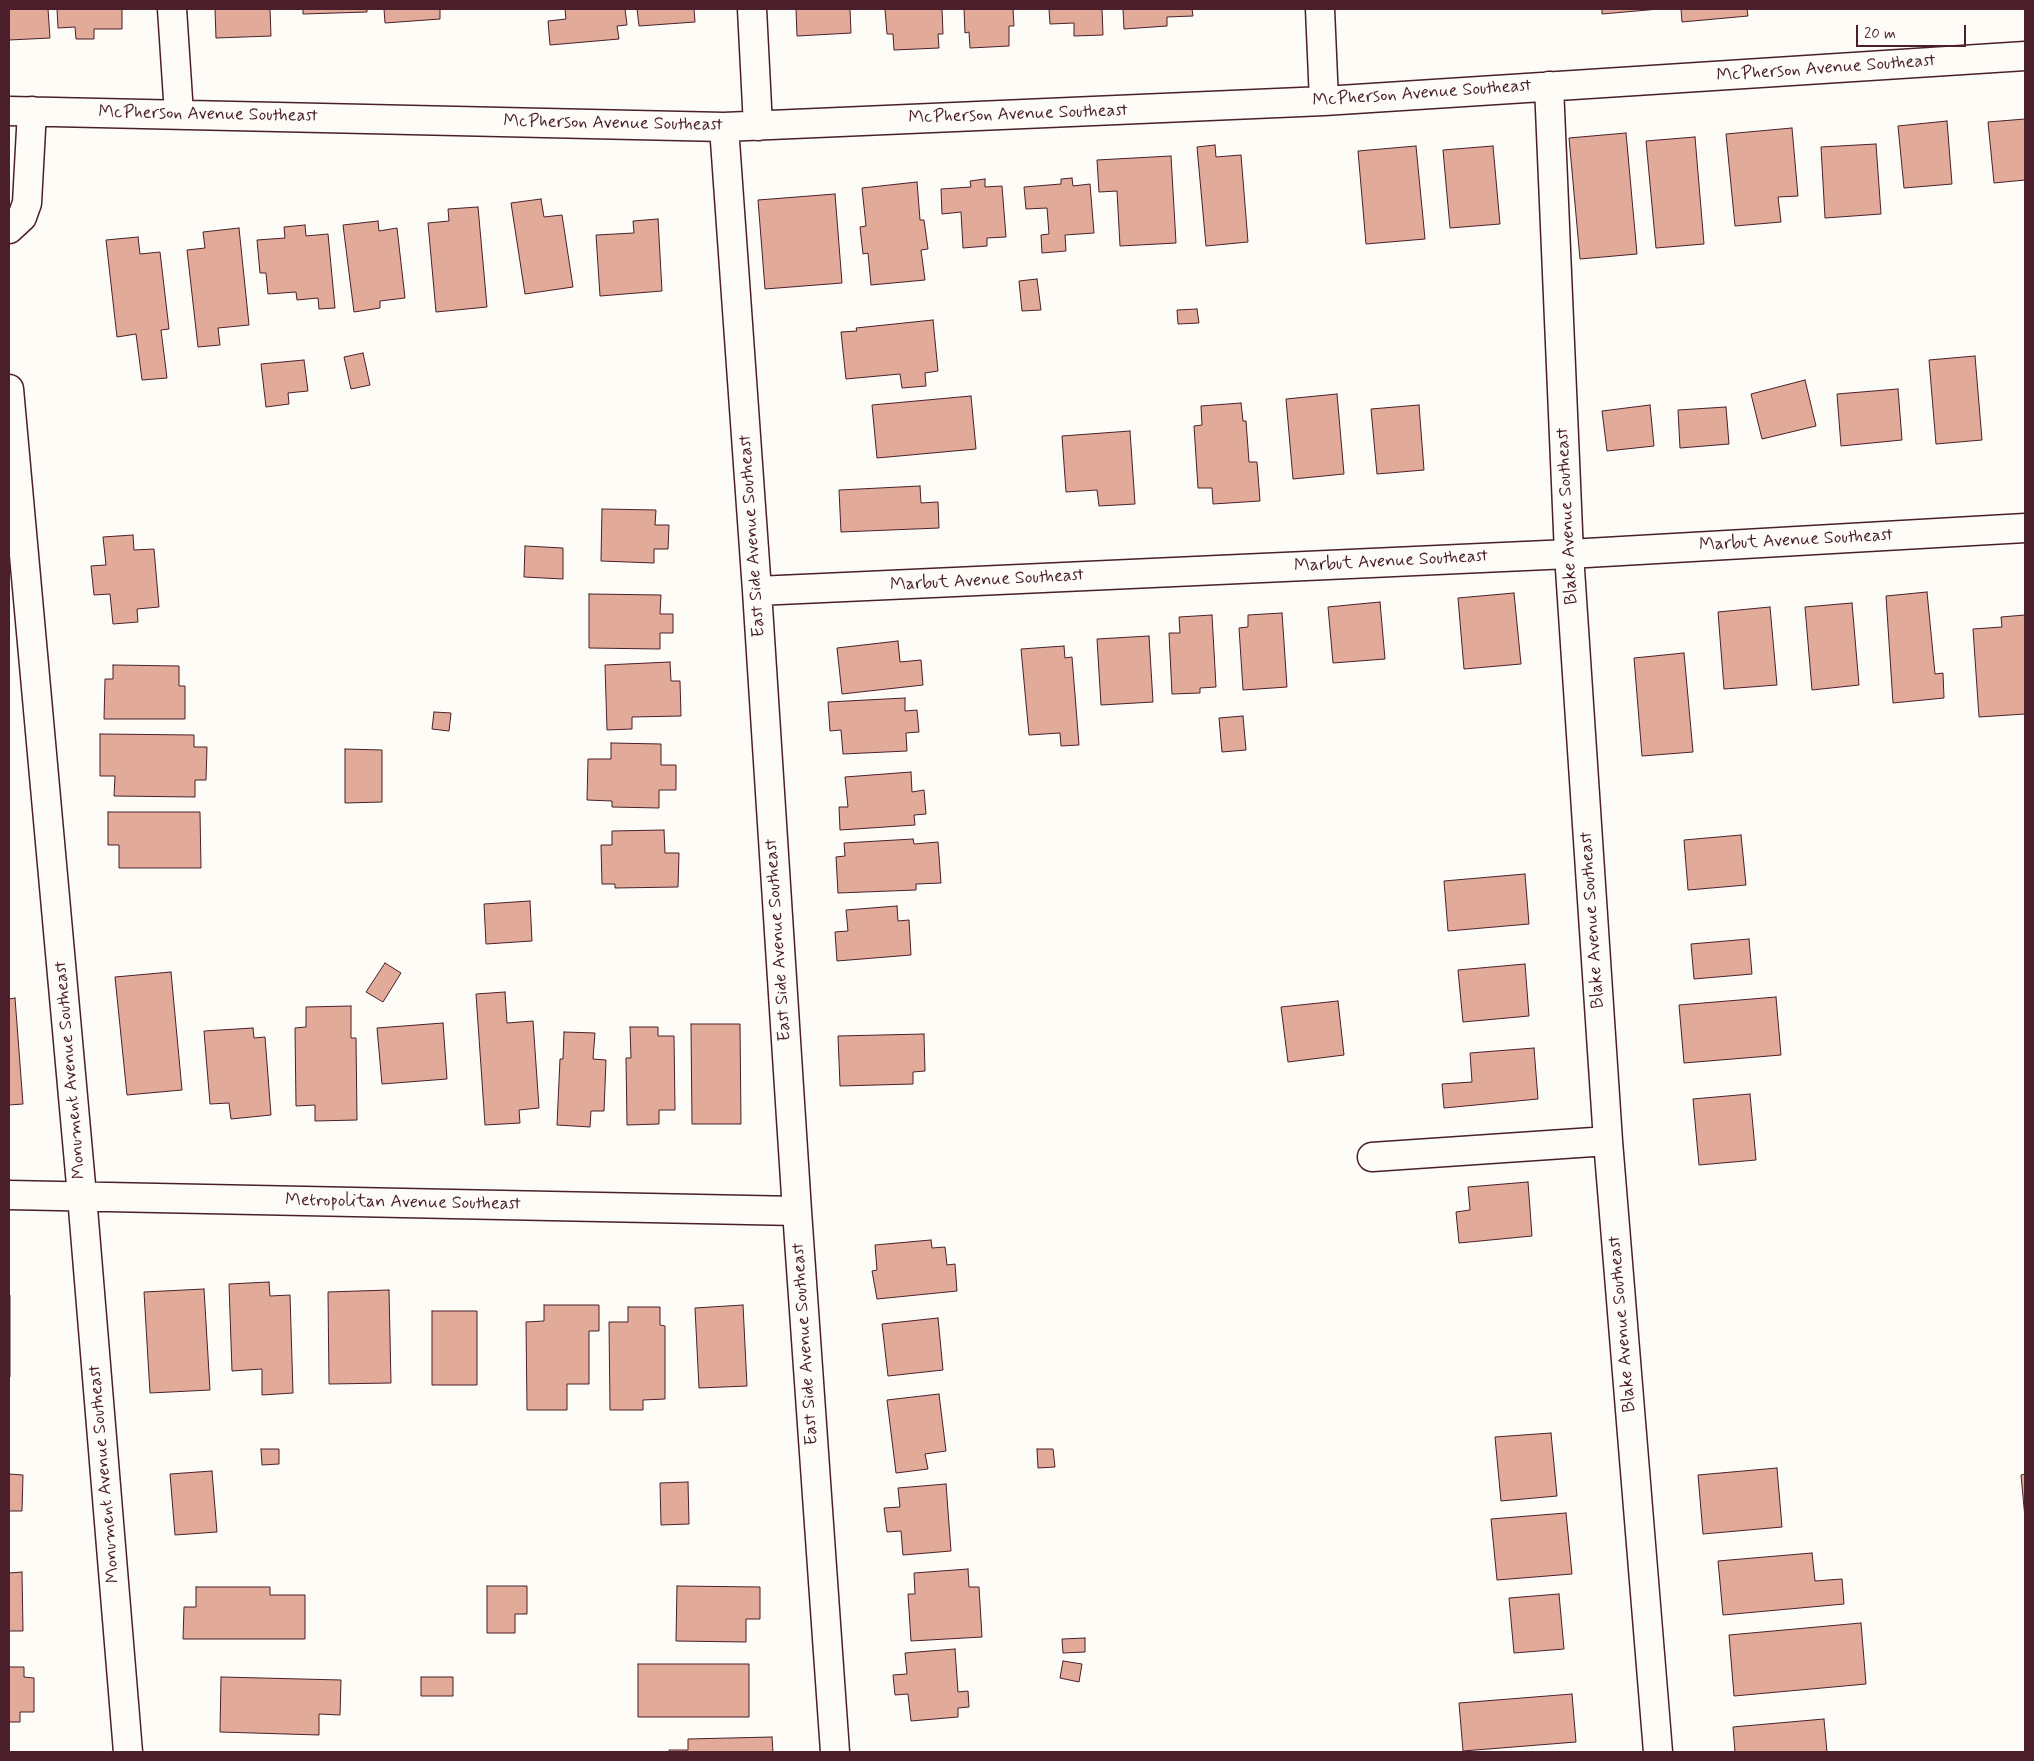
<!DOCTYPE html>
<style>
body{margin:0}
#map{position:relative;width:2034px;height:1761px;overflow:hidden;background:#fdfcf7;font-family:Mynerve,sans-serif}
canvas{display:block}
.frame{position:absolute;inset:0;border:10px solid #4a1f2b;pointer-events:none}
.scale{position:absolute;left:1856px;top:25px;width:110px;height:22px;box-sizing:border-box;border:2px solid #4a1f2b;border-top:0;padding-left:6px;font-size:15px;line-height:18px;white-space:nowrap;color:#4a1f2b;-webkit-text-stroke:4px #fdfcf7;paint-order:stroke}
</style>
<div id="map">
<canvas width="2034" height="1761"></canvas>
<div class="frame"></div>
<div class="scale">20 m</div>
</div>
<script>
const g = document.querySelector('canvas').getContext('2d');
g.lineJoin = 'round';
function fill(path, color) { g.fillStyle = color; g.fill(path, 'evenodd'); }
const poly = rows => new Path2D(rows.map(r => 'M' + r).join(''));
function stroke(path, color, width, dash) { g.strokeStyle = color; g.lineWidth = width; g.lineCap = dash ? 'butt' : 'round'; g.setLineDash(dash || []); g.stroke(path); }
function write(font, color, halo, rows, align = 'center') {
  g.font = font + ' Mynerve,sans-serif'; g.lineWidth = 5; g.setLineDash([]); g.textBaseline = 'middle'; g.strokeStyle = halo; g.fillStyle = color; for (const [text, x, y, turn = 0] of rows) {
    g.save(); g.translate(x, y); g.rotate((+turn || 0) * Math.PI / 180); g.textAlign = isNaN(turn) ? turn : align; if (halo) g.strokeText(text, 0, 0); g.fillText(text, 0, 0); g.restore();
  }
}
const building = poly([
 [9,9,48,9,50,38,9,40,9,9],
 [57,9,122,9,122,29,94,29,94,39,76,39,75,27,58,28,57,9],
 [215,9,270,9,271,36,216,38,215,9],
 [303,9,367,9,367,12,303,14,303,9],
 [384,9,440,9,440,19,385,23,384,9],
 [565,9,625,9,627,25,617,26,619,39,550,45,548,21,566,19,565,9],
 [637,9,694,9,695,22,639,26,637,9],
 [796,9,850,9,851,33,797,36,796,9],
 [885,9,942,9,943,34,938,34,939,48,894,50,893,34,887,34,885,9],
 [964,9,1013,9,1014,26,1009,26,1009,46,970,48,969,32,965,33,964,9],
 [1049,9,1102,9,1103,35,1074,36,1074,23,1050,24,1049,9],
 [1123,9,1192,9,1193,16,1167,17,1167,26,1124,29,1123,9],
 [1602,9,1659,9,1602,14,1602,9],
 [1681,9,1747,9,1748,16,1682,22,1681,9],
 [2025,119,2025,180,1994,183,1988,122,2025,119],
 [1947,121,1952,184,1904,188,1898,126,1947,121],
 [1792,128,1798,196,1778,197,1781,222,1735,226,1726,134,1792,128],
 [1626,133,1637,254,1580,259,1569,138,1626,133],
 [1695,137,1704,244,1656,248,1646,141,1695,137],
 [1876,144,1881,214,1825,218,1821,147,1876,144],
 [1215,145,1216,157,1241,155,1248,242,1206,246,1197,147,1215,145],
 [1416,146,1425,239,1366,244,1358,151,1416,146],
 [1493,146,1500,224,1450,228,1443,150,1493,146],
 [1171,156,1176,243,1120,246,1117,191,1099,192,1097,160,1171,156],
 [1072,178,1073,186,1090,184,1094,233,1065,235,1066,251,1042,253,1041,235,1049,234,1047,208,1026,209,1024,187,1061,184,1061,179,1072,178],
 [985,179,985,187,1002,186,1006,237,987,238,987,246,963,248,961,212,942,214,941,189,971,187,970,181,985,179],
 [917,182,920,220,924,220,928,249,921,250,925,280,871,285,868,253,863,254,860,227,866,226,862,188,917,182],
 [835,194,842,283,765,289,758,200,835,194],
 [541,199,544,217,562,215,573,287,525,294,511,203,541,199],
 [478,207,487,307,436,312,428,223,449,221,448,209,478,207],
 [658,219,662,291,600,296,596,235,634,233,633,221,658,219],
 [378,221,379,231,397,228,405,298,380,301,380,308,354,312,343,225,378,221],
 [305,225,306,236,328,234,335,308,319,309,318,298,297,300,296,292,268,294,266,273,260,273,257,240,285,238,284,227,305,225],
 [239,228,249,325,218,328,220,345,198,347,187,250,205,248,203,232,239,228],
 [138,237,140,254,160,252,169,329,161,330,167,378,142,380,136,334,117,337,106,240,138,237],
 [1037,279,1041,310,1022,311,1019,281,1037,279],
 [1197,309,1199,323,1178,324,1177,310,1197,309],
 [933,320,938,371,925,373,926,386,902,388,900,374,846,379,841,332,857,331,856,328,933,320],
 [363,353,370,385,351,389,344,357,363,353],
 [1975,356,1982,440,1936,444,1929,360,1975,356],
 [304,360,308,391,288,393,289,404,266,407,261,364,304,360],
 [1805,380,1816,426,1762,439,1751,394,1805,380],
 [1898,389,1902,440,1841,446,1837,394,1898,389],
 [1337,394,1344,474,1293,479,1286,399,1337,394],
 [971,396,976,449,877,458,872,405,971,396],
 [1241,403,1243,421,1246,421,1249,462,1257,462,1260,501,1213,504,1212,488,1198,488,1194,426,1202,425,1201,406,1241,403],
 [1419,405,1424,470,1377,474,1371,409,1419,405],
 [1650,405,1654,446,1607,451,1602,411,1650,405],
 [1726,407,1729,444,1680,448,1678,410,1726,407],
 [1130,431,1135,504,1099,506,1097,490,1066,492,1062,436,1130,431],
 [920,486,921,503,938,502,939,528,841,532,839,490,920,486],
 [602,509,656,510,655,525,669,525,668,549,654,549,654,563,601,561,602,509],
 [133,535,134,550,154,549,159,607,137,609,138,622,113,624,110,594,94,595,91,566,106,565,103,537,133,535],
 [525,546,563,548,563,579,524,577,525,546],
 [1927,592,1935,674,1943,673,1944,698,1893,703,1886,596,1927,592],
 [1514,593,1521,664,1464,669,1458,598,1514,593],
 [589,594,661,595,660,614,673,614,673,633,660,633,660,649,589,648,589,594],
 [1380,602,1385,659,1333,663,1328,607,1380,602],
 [1852,603,1859,685,1812,690,1805,607,1852,603],
 [1770,607,1777,685,1724,689,1718,612,1770,607],
 [1282,613,1287,687,1243,690,1239,628,1248,627,1248,615,1282,613],
 [1212,615,1216,687,1200,688,1200,693,1172,694,1169,633,1180,633,1179,617,1212,615],
 [2025,615,2025,714,1979,717,1973,629,2002,627,2001,617,2025,615],
 [1149,636,1153,702,1101,705,1097,639,1149,636],
 [898,641,900,662,921,660,923,685,842,694,837,648,898,641],
 [1064,646,1065,658,1072,657,1079,745,1061,746,1060,733,1029,735,1021,649,1064,646],
 [1684,653,1693,752,1642,756,1634,658,1684,653],
 [670,662,671,681,680,681,681,716,632,717,632,729,607,730,605,665,670,662],
 [113,665,179,666,179,686,185,686,185,719,104,719,105,679,113,679,113,665],
 [905,698,905,711,917,710,919,732,906,733,907,751,843,754,841,730,830,731,828,702,905,698],
 [434,712,451,713,449,731,432,729,434,712],
 [1243,716,1246,750,1222,752,1219,718,1243,716],
 [100,734,194,735,194,747,207,747,206,780,195,780,195,797,114,796,115,776,100,776,100,734],
 [611,743,661,744,661,765,676,765,676,790,659,790,659,808,612,807,612,801,587,800,588,759,611,759,611,743],
 [345,749,382,750,382,802,345,803,345,749],
 [911,772,912,792,924,790,926,814,914,815,915,825,840,830,839,807,848,807,845,777,911,772],
 [108,812,200,812,201,868,119,868,119,845,108,845,108,812],
 [664,830,665,853,679,853,678,887,615,888,615,884,602,884,601,845,612,845,612,831,664,830],
 [1741,835,1746,885,1688,890,1684,840,1741,835],
 [913,839,914,844,938,842,941,883,916,884,916,890,838,893,836,857,845,856,844,843,913,839],
 [1525,874,1529,924,1448,931,1444,881,1525,874],
 [530,901,532,941,486,944,484,904,530,901],
 [897,906,898,921,909,920,911,955,837,961,835,932,848,931,846,910,897,906],
 [1749,939,1752,974,1694,979,1691,944,1749,939],
 [385,963,401,973,383,1002,366,992,385,963],
 [1525,964,1529,1016,1463,1022,1458,970,1525,964],
 [171,972,182,1090,127,1095,115,977,171,972],
 [505,992,507,1023,533,1021,539,1108,519,1110,520,1123,485,1125,476,994,505,992],
 [1776,997,1781,1055,1684,1063,1679,1005,1776,997],
 [15,998,23,1104,9,1105,9,999,15,998],
 [1338,1001,1344,1055,1288,1062,1281,1007,1338,1001],
 [351,1006,351,1038,356,1038,357,1120,315,1121,315,1105,296,1106,295,1028,306,1027,306,1007,351,1006],
 [443,1023,447,1079,382,1084,377,1028,443,1023],
 [691,1024,740,1024,741,1124,692,1124,691,1024],
 [630,1027,658,1027,658,1036,674,1036,675,1110,659,1110,659,1124,627,1125,626,1058,631,1058,630,1027],
 [253,1028,254,1038,265,1037,271,1115,231,1119,229,1103,210,1104,204,1031,253,1028],
 [564,1032,595,1033,593,1059,606,1060,604,1111,591,1111,590,1127,557,1125,560,1059,563,1059,564,1032],
 [924,1034,925,1071,913,1072,913,1084,840,1086,838,1036,924,1034],
 [1534,1048,1538,1099,1444,1108,1442,1084,1472,1082,1470,1053,1534,1048],
 [1750,1094,1756,1160,1699,1165,1693,1099,1750,1094],
 [1528,1182,1532,1236,1459,1243,1456,1212,1470,1210,1468,1187,1528,1182],
 [931,1240,932,1248,945,1247,947,1265,955,1264,957,1291,877,1299,872,1271,877,1270,875,1245,931,1240],
 [269,1282,270,1296,290,1295,293,1393,262,1395,262,1369,232,1371,229,1284,269,1282],
 [204,1289,210,1390,150,1393,144,1292,204,1289],
 [389,1290,391,1383,329,1384,328,1292,389,1290],
 [9,1295,10,1295,10,1377,9,1377,9,1295],
 [544,1305,599,1305,599,1331,589,1331,589,1384,567,1384,567,1410,527,1410,526,1322,544,1321,544,1305],
 [743,1305,747,1386,699,1388,695,1308,743,1305],
 [628,1307,660,1307,660,1325,665,1326,665,1399,643,1400,643,1410,610,1410,609,1322,628,1322,628,1307],
 [432,1311,477,1311,477,1385,432,1385,432,1311],
 [938,1318,943,1370,888,1376,882,1324,938,1318],
 [939,1394,946,1451,925,1454,928,1469,896,1473,887,1400,939,1394],
 [1551,1433,1557,1496,1501,1501,1495,1437,1551,1433],
 [261,1449,279,1449,279,1464,262,1465,261,1449],
 [1037,1449,1053,1449,1055,1467,1038,1468,1037,1449],
 [1777,1468,1782,1527,1703,1534,1698,1475,1777,1468],
 [212,1471,217,1532,175,1535,170,1474,212,1471],
 [9,1474,23,1475,22,1511,9,1511,9,1474],
 [2025,1474,2025,1518,2021,1475,2025,1474],
 [688,1482,689,1524,661,1525,660,1483,688,1482],
 [946,1484,951,1551,903,1555,901,1531,887,1532,884,1508,900,1507,898,1488,946,1484],
 [1566,1513,1572,1574,1497,1580,1491,1519,1566,1513],
 [1812,1553,1815,1581,1842,1579,1844,1604,1723,1615,1718,1561,1812,1553],
 [968,1569,969,1587,979,1587,982,1637,911,1641,908,1594,915,1594,914,1573,968,1569],
 [22,1572,23,1631,9,1631,9,1573,22,1572],
 [487,1586,527,1586,527,1614,515,1614,515,1633,487,1633,487,1586],
 [677,1586,760,1587,760,1619,746,1619,746,1642,676,1641,677,1586],
 [196,1587,270,1587,270,1595,305,1595,305,1639,183,1639,184,1607,196,1607,196,1587],
 [1559,1594,1564,1649,1514,1653,1509,1598,1559,1594],
 [1861,1623,1866,1684,1734,1696,1729,1635,1861,1623],
 [1085,1638,1085,1652,1063,1653,1062,1639,1085,1638],
 [955,1649,958,1692,968,1691,969,1707,958,1708,958,1717,911,1721,908,1694,895,1695,893,1675,907,1674,905,1653,955,1649],
 [1063,1661,1082,1664,1079,1682,1060,1678,1063,1661],
 [638,1664,749,1664,749,1717,638,1717,638,1664],
 [9,1667,24,1667,24,1677,34,1678,34,1712,20,1712,20,1722,9,1722,9,1667],
 [221,1677,341,1680,340,1715,319,1714,319,1735,220,1732,221,1677],
 [421,1677,453,1677,453,1696,421,1696,421,1677],
 [1572,1694,1576,1742,1463,1751,1459,1703,1572,1694],
 [1824,1719,1827,1752,1735,1752,1733,1727,1824,1719],
 [772,1737,773,1752,669,1752,669,1750,688,1750,688,1739,772,1737]
]);
fill(building, '#e2ab99');
stroke(building, '#4a1f2b', 1);
const street = poly([
 [172,9,179,114],
 [752,9,758,126],
 [1320,9,1324,101],
 [1549,86,1569,554,1608,1141,1658,1752],
 [9,111,724,127,1324,101,2025,56],
 [724,127,757,591,797,1211,835,1752],
 [9,229,22,217,27,203,32,111],
 [9,389,82,1196,128,1752],
 [757,591,1569,554,2025,528],
 [1372,1157,1608,1141],
 [9,1195,797,1211]
]);
stroke(street, '#4a1f2b', 31);
stroke(street, '#fdfcf7', 28);
write('18px', '#4a1f2b', '#fdfcf7', [
 ["McPherson Avenue Southeast",1826,69,-4],
 ["McPherson Avenue Southeast",1422,94,-4],
 ["McPherson Avenue Southeast",208,115,1],
 ["McPherson Avenue Southeast",1018,115,-2],
 ["McPherson Avenue Southeast",613,124,1],
 ["Blake Avenue Southeast",1568,516,-93],
 ["East Side Avenue Southeast",753,536,-94],
 ["Marbut Avenue Southeast",1796,541,-3],
 ["Marbut Avenue Southeast",1391,562,-3],
 ["Marbut Avenue Southeast",987,581,-3],
 ["Blake Avenue Southeast",1593,920,-94],
 ["East Side Avenue Southeast",779,940,-94],
 ["Monument Avenue Southeast",71,1070,-95],
 ["Metropolitan Avenue Southeast",403,1203,1],
 ["Blake Avenue Southeast",1623,1324,-95],
 ["East Side Avenue Southeast",806,1344,-94],
 ["Monument Avenue Southeast",105,1474,-95]
]);
</script>
